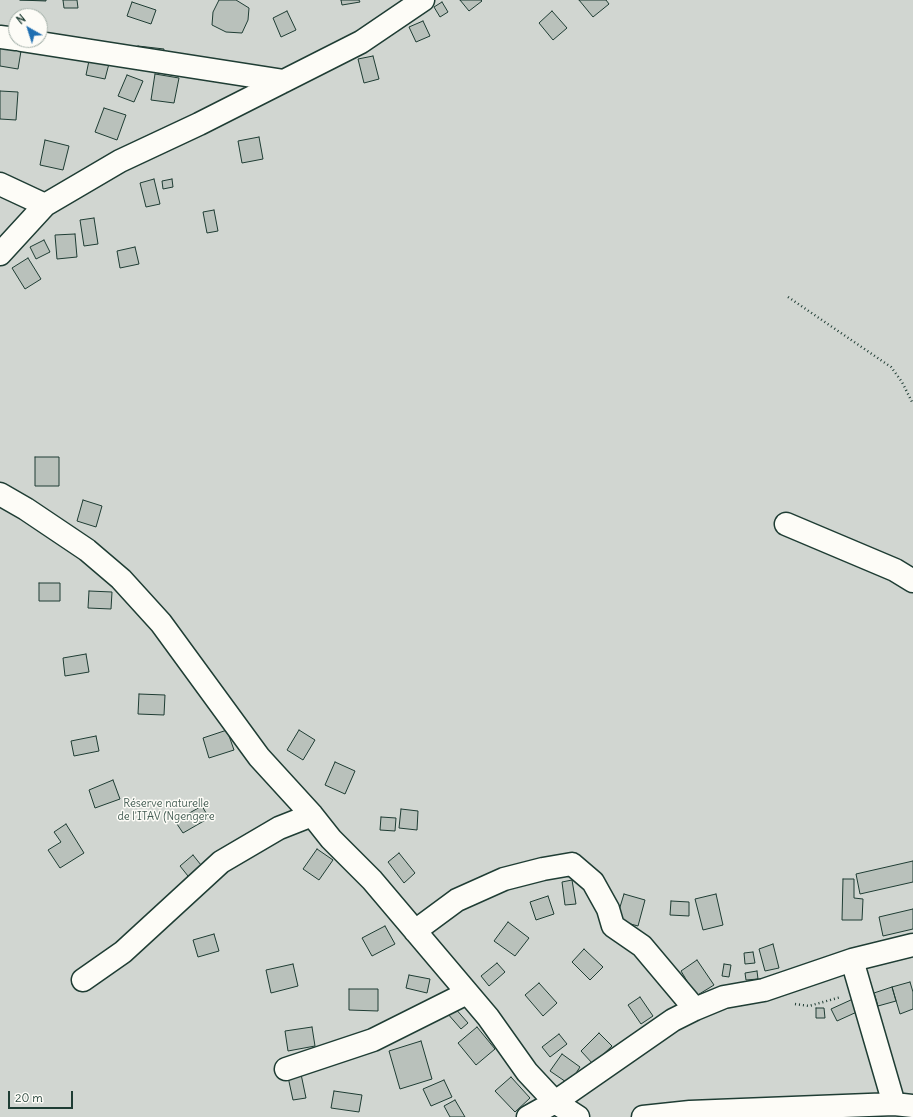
<!DOCTYPE html>
<meta charset="utf-8">
<style>
body{margin:0}
#map{position:relative;width:913px;height:1117px;overflow:hidden;background:#f4f4ef;font-family:Delius,sans-serif}
canvas{display:block}
.north{position:absolute;left:8px;top:8px;width:40px;height:40px;box-sizing:border-box;background:#fdfcf7;border:1px solid #a4b0a9;border-radius:50%;rotate:321deg;font-size:11px;font-weight:700;line-height:16px;text-align:center;color:#1f3d34}
.north::after{content:'';display:block;margin:auto;width:14px;height:18px;background:#1f6fb2;clip-path:polygon(50% 0,100% 100%,50% 72%,0 100%)}
.scale{position:absolute;left:8px;top:1091px;width:65px;height:18px;box-sizing:border-box;border:2px solid #1f3d34;border-top:0;padding-left:5px;font-size:12px;line-height:14px;white-space:nowrap;color:#1f3d34;-webkit-text-stroke:3px #fdfcf7;paint-order:stroke}
</style>
<div id="map">
<canvas width="913" height="1117"></canvas>
<div class="north">N</div>
<div class="scale">20 m</div>
</div>
<script>
const g = document.querySelector('canvas').getContext('2d');
g.lineJoin = 'round';
function fill(path, color) { g.fillStyle = color; g.fill(path, 'evenodd'); }
const poly = rows => new Path2D(rows.map(r => 'M' + r).join(''));
function stroke(path, color, width, dash) { g.strokeStyle = color; g.lineWidth = width; g.lineCap = dash ? 'butt' : 'round'; g.setLineDash(dash || []); g.stroke(path); }
function write(font, color, halo, rows, align = 'center') {
  g.font = font + ' Delius,sans-serif'; g.lineWidth = 3; g.setLineDash([]); g.textBaseline = 'middle'; g.strokeStyle = halo; g.fillStyle = color; for (const [text, x, y, turn = 0] of rows) {
    g.save(); g.translate(x, y); g.rotate((+turn || 0) * Math.PI / 180); g.textAlign = isNaN(turn) ? turn : align; if (halo) g.strokeText(text, 0, 0); g.fillText(text, 0, 0); g.restore();
  }
}
fill(poly([
 [0,0,913,0,913,1117,0,1117],
 [16,16,40,16,40,40,16,40]
]), '#d1d6d1');
const building = poly([
 [20,0,46,0,46,1,20,0],
 [63,0,77,0,78,8,64,8,63,0],
 [219,0,236,0,249,8,248,20,242,33,226,32,212,25,213,12,219,0],
 [341,0,359,0,360,2,342,5,341,0],
 [460,0,481,0,482,1,469,11,460,0],
 [579,0,606,0,609,4,593,17,579,0],
 [132,2,156,10,151,24,127,16,132,2],
 [442,2,448,12,440,17,434,7,442,2],
 [287,11,296,30,281,37,273,18,287,11],
 [552,11,567,28,553,40,539,23,552,11],
 [423,21,430,36,416,42,409,27,423,21],
 [138,46,164,49,163,55,138,52,138,46],
 [0,47,21,51,18,69,0,66,0,47],
 [91,51,111,56,105,79,86,75,91,51],
 [373,56,379,79,364,83,358,59,373,56],
 [155,74,179,78,174,103,151,100,155,74],
 [127,75,143,81,134,102,118,96,127,75],
 [0,91,18,92,16,120,0,119,0,91],
 [104,108,126,115,117,140,95,132,104,108],
 [259,137,263,159,242,163,238,141,259,137],
 [45,140,69,146,63,170,40,165,45,140],
 [154,179,160,204,146,207,140,183,154,179],
 [172,179,173,187,163,189,162,181,172,179],
 [214,210,218,231,207,233,203,212,214,210],
 [94,218,98,244,84,246,80,220,94,218],
 [75,234,77,257,57,259,55,235,75,234],
 [44,240,50,252,36,259,30,247,44,240],
 [135,247,139,264,120,268,117,251,135,247],
 [28,258,41,279,25,289,12,268,28,258],
 [35,457,59,457,59,486,35,486,35,457],
 [83,500,102,506,96,527,77,521,83,500],
 [39,583,60,583,60,601,39,601,39,583],
 [89,591,112,592,111,609,88,608,89,591],
 [86,654,89,672,65,676,63,658,86,654],
 [139,694,165,695,164,715,138,714,139,694],
 [227,730,234,750,209,758,203,738,227,730],
 [299,730,315,740,303,760,287,750,299,730],
 [96,736,99,751,74,756,71,741,96,736],
 [335,762,355,771,345,794,325,785,335,762],
 [113,780,120,799,95,808,89,790,113,780],
 [202,806,209,818,183,833,175,821,202,806],
 [401,809,418,811,417,830,399,828,401,809],
 [381,817,396,818,395,831,380,830,381,817],
 [66,824,84,853,60,868,48,850,61,842,54,832,66,824],
 [317,849,333,860,319,880,303,869,317,849],
 [399,853,415,873,404,883,388,862,399,853],
 [193,855,205,870,192,881,180,866,193,855],
 [913,861,913,882,860,894,856,874,913,861],
 [843,879,854,879,854,898,863,899,862,920,842,920,843,879],
 [572,880,576,904,565,905,562,882,572,880],
 [624,894,645,900,638,926,616,920,624,894],
 [716,894,723,925,703,930,695,899,716,894],
 [548,896,554,914,536,920,530,902,548,896],
 [671,901,689,902,689,916,670,915,671,901],
 [913,909,913,929,883,936,879,917,913,909],
 [508,922,529,938,515,956,494,941,508,922],
 [385,926,395,944,372,956,362,938,385,926],
 [214,934,219,951,198,957,193,940,214,934],
 [773,944,779,968,765,971,759,949,773,944],
 [584,949,603,967,590,980,572,962,584,949],
 [753,952,755,963,745,964,744,953,753,952],
 [697,960,714,985,696,996,681,971,697,960],
 [497,963,505,972,489,986,481,976,497,963],
 [293,964,298,986,271,993,266,970,293,964],
 [724,964,731,965,729,977,722,976,724,964],
 [757,971,758,979,746,980,745,973,757,971],
 [409,975,430,979,427,993,406,988,409,975],
 [910,982,913,992,913,1009,900,1014,892,987,910,982],
 [539,983,557,1003,543,1016,525,995,539,983],
 [892,987,896,1001,878,1006,874,993,892,987],
 [349,989,378,989,378,1011,349,1010,349,989],
 [640,997,653,1016,641,1024,628,1005,640,997],
 [853,999,859,1011,837,1021,831,1009,853,999],
 [454,1007,468,1023,461,1029,447,1013,454,1007],
 [816,1008,824,1008,825,1018,816,1018,816,1008],
 [312,1027,315,1046,288,1051,285,1031,312,1027],
 [477,1027,495,1049,476,1065,458,1043,477,1027],
 [599,1033,612,1046,593,1064,581,1051,599,1033],
 [559,1034,567,1044,550,1057,542,1047,559,1034],
 [421,1041,432,1079,400,1089,389,1051,421,1041],
 [562,1054,580,1067,569,1084,550,1071,562,1054],
 [301,1074,306,1098,293,1100,288,1077,301,1074],
 [511,1077,530,1098,515,1112,495,1091,511,1077],
 [444,1080,452,1097,431,1106,423,1089,444,1080],
 [334,1091,362,1095,359,1112,331,1108,334,1091],
 [455,1100,465,1117,450,1117,444,1106,455,1100]
]);
fill(building, '#b9c1bb');
stroke(building, '#1f3d34', 1);
const street = poly([
 [0,37,16,39],
 [21,40,284,81],
 [0,184,45,205],
 [0,254,45,205,120,161,199,124,361,42,423,0],
 [0,494,26,509,87,550,121,579,161,623,259,757,312,815,331,839,372,880,488,1017,527,1072,555,1102,578,1117],
 [786,524,895,570,913,581],
 [415,931,457,900,504,879,543,869,572,864,593,882,608,909,613,926,642,946,695,1009],
 [852,960,894,1104],
 [83,980,123,952,221,862,279,828,312,815],
 [286,1069,373,1040,467,993],
 [528,1117,555,1102,673,1020,695,1009,724,997,764,990,852,960,913,945],
 [643,1117,690,1112,894,1104,913,1106]
]);
stroke(street, '#1f3d34', 25);
stroke(poly([
 [788,297,891,367,902,382,913,404],
 [795,1004,809,1006,841,997]
]), '#1f3d34', 2.5, [1, 3]);
stroke(street, '#fdfcf7', 22);
write('11px', '#435c53', '#fdfcf7', [
 ["Réserve naturelle",166,804],
 ["de l'ITAV (Ngengere",166,817]
]);
</script>
